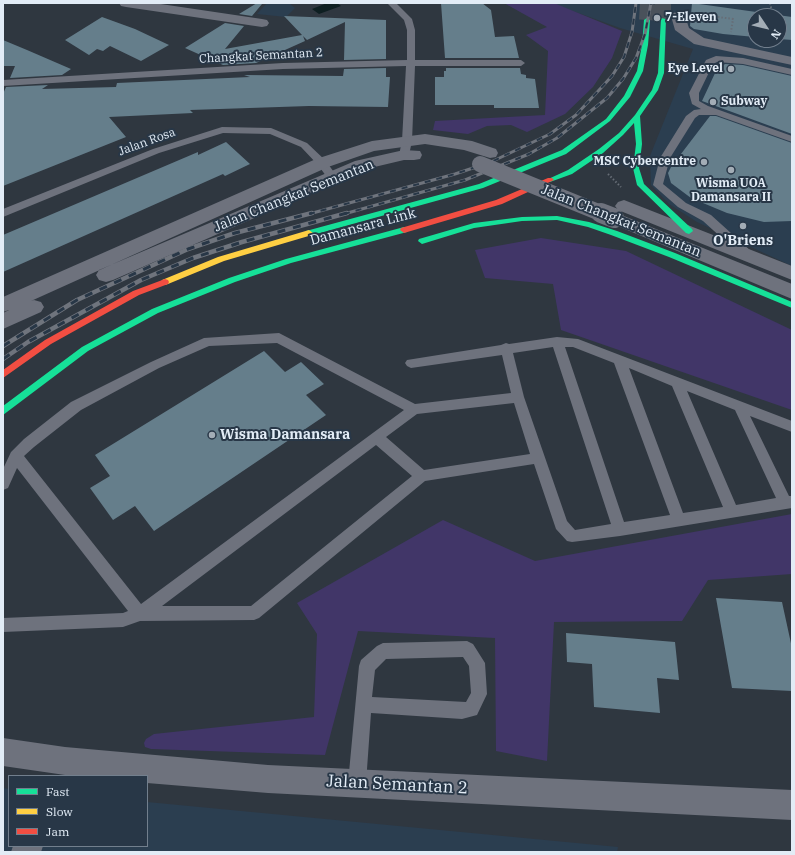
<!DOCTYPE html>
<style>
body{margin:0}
#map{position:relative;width:795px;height:855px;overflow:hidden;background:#2f3740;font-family:"IBM Plex Serif",serif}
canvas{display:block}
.frame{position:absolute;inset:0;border:4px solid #e2ecf6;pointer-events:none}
.legend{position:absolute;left:8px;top:775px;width:140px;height:72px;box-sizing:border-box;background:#283747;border:1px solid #727f8d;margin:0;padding:5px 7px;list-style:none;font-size:12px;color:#e2ecf6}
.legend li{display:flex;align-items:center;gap:8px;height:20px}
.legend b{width:20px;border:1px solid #727f8d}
.north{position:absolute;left:747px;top:8px;width:40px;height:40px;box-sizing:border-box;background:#283747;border:1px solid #727f8d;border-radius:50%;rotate:125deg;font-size:11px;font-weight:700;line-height:16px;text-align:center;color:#e2ecf6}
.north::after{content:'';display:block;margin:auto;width:14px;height:18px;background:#a3adb6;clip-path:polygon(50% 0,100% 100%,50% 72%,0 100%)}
</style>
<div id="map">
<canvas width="795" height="855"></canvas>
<div class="frame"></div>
<ul class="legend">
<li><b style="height:5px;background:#16e098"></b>Fast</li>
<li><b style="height:5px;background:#ffcf43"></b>Slow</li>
<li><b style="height:5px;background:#f24e42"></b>Jam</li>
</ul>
<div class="north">N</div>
</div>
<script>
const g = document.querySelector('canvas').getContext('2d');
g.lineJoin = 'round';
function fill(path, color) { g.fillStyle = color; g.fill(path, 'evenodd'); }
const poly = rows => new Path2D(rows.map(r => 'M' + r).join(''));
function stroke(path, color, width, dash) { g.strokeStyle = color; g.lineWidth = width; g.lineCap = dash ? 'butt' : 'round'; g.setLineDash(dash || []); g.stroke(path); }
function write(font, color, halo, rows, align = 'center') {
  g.font = font + ' "IBM Plex Serif",serif'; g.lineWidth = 4; g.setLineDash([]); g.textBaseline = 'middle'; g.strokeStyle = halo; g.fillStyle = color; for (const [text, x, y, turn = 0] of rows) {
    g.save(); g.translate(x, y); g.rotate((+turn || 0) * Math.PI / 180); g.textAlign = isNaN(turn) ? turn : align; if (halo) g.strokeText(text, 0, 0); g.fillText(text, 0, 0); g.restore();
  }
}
fill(poly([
 [267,3,289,3,295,8,286,17,257,14],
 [551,3,792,3,792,266,697,222,669,204,651,185,650,156,693,49,620,28],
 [755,16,779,16,779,40,755,40],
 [3,788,9,789,9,846,147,846,147,802,618,847,617,852,3,852]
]), '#2b3e50');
fill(poly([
 [504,3,554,3,622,31,612,58,593,87,565,114,527,132,511,125,487,126,468,134,433,130,435,121,545,115,548,51,526,35,547,27],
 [541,238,626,251,792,330,792,410,561,330,553,284,485,278,475,250],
 [792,514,792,574,708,580,682,621,554,622,547,761,496,751,495,638,358,631,325,755,151,749,145,747,144,743,146,739,154,734,314,717,317,634,297,603,443,520,535,561]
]), '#413668');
fill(poly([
 [327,3,337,3,341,6,319,14,312,9]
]), '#0e1f22');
fill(poly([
 [257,3,262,4,252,16,239,14],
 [441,3,482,3,491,10,495,37,514,36,519,58,445,58],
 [692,3,792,17,792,40,779,39,779,16,755,16,755,37,723,34,694,29,690,26],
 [284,16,386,20,386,59,344,60,345,22,307,40,303,36,305,41,256,63,223,65,185,48,225,23,244,26,225,49,302,35],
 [102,17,135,29,169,45,141,61,110,46,103,51,97,49,89,55,65,40],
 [3,40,27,50,71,69,62,75,10,78,15,66,3,66],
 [725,64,743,65,792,76,792,134,702,101,716,71],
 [386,68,386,77,390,77,388,107,309,106,190,110,193,113,109,117,126,137,3,186,3,94,6,87,48,85,42,89,116,87,117,83,250,77,244,75,343,76,344,69],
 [446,68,520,68,521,74,526,75,526,78,535,79,539,108,494,108,494,105,435,105,435,77,444,77,444,71,446,71],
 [710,116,716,116,792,143,792,221,764,222,727,213,691,198,671,183,668,173,671,167],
 [226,142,250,164,225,176,223,174,3,272,3,235,198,152,198,155],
 [264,351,285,372,301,362,324,384,306,395,326,415,154,531,135,506,113,520,90,488,110,476,95,455],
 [716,598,782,602,792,648,792,691,732,688],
 [566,633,675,642,679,680,657,678,660,713,594,707,592,664,567,662]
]), '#657e8b');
stroke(poly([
 [663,3,663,19],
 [647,20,648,3]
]), '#4a525b', 16, [16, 8]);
stroke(poly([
 [770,3,773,16],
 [711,16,733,19,731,32],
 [608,174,621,187]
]), '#666d76', 2, [1.5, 2]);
fill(poly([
 [387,3,396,3,412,19,415,30,415,60,521,60,525,63,521,66,415,66,412,141,409,155,404,158,399,155,402,141,406,66,283,69,3,86,3,80,283,63,407,60,407,30,404,20,387,3],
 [716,56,743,58,792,69,792,75,743,64,717,62,713,64,699,93,699,101,708,106,792,136,792,142,716,115,699,115,695,118,670,158,663,184,686,203,711,215,752,252,754,255,752,258,748,259,744,258,703,221,678,207,653,185,660,158,686,116,694,110,701,109,692,104,689,93,706,60,716,56],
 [222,127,271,128,307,143,326,161,338,178,337,180,329,180,318,165,301,147,270,134,223,133,159,153,3,217,3,209,153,149,222,127],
 [279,333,415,404,511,393,502,355,411,368,407,366,405,363,407,360,501,345,506,343,509,344,557,337,578,339,792,421,792,432,750,416,789,496,792,496,792,508,620,536,572,542,567,541,556,529,534,464,425,481,259,618,254,620,140,621,123,627,3,632,3,618,123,613,128,611,17,468,8,488,3,490,3,469,11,452,24,439,71,402,151,362,204,338,279,333],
 [277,343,404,410,141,604,24,456,34,447,81,410,159,368,209,346,277,343],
 [553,347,611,524,575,530,567,521,524,397,513,353,553,347],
 [565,347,573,347,614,363,670,515,624,522,565,347],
 [629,368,672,386,723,507,683,513,629,368],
 [687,391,735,410,776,498,736,505,687,391],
 [514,403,530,454,424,470,386,437,417,414,514,403],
 [376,445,412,476,251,606,162,606,376,445],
 [467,641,473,644,485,663,487,694,477,715,462,719,371,713,366,783,363,789,357,792,351,789,348,783,359,666,361,660,377,646,383,643,467,641],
 [463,657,469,666,471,693,466,702,372,697,375,670,386,659,463,657]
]), '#6e727d');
fill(poly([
 [119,3,154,3,262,19,267,20,269,23,267,26,262,27,126,7,121,6,119,3],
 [678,12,683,13,685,16,689,28,704,38,792,57,792,65,694,44,675,30,671,16,673,13,678,12],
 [425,134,472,141,496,149,498,153,496,157,490,158,464,150,425,144,374,151,328,167,31,301,34,300,41,302,44,307,41,312,3,329,3,313,9,310,3,312,3,297,316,159,372,141,425,134],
 [404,150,420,151,422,155,420,159,414,160,404,160,366,169,113,280,106,282,99,280,96,275,99,270,355,161,404,150],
 [624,200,792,266,792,280,618,210,615,206,618,202,624,200],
 [614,212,792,284,792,299,608,222,605,218,608,214,614,212],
 [3,738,65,747,268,765,792,790,792,820,268,793,147,783,147,776,65,775,3,766,3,738],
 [13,846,43,846,41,852,11,852,13,846]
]), '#6e727d');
fill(poly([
 [647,18,650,20,648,45,643,71,630,97,610,121,566,154,483,188,309,236,306,235,306,231,479,184,562,150,606,119,624,96,637,71,642,45,644,20,647,18],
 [661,18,666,19,664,73,658,90,640,116,642,144,639,168,644,184,692,229,693,231,689,234,686,233,637,185,633,168,636,144,634,123,623,135,603,153,572,174,550,182,546,180,568,170,599,149,619,133,635,115,652,90,658,73,661,18],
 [557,216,589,222,617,231,675,253,792,302,792,308,669,257,611,235,588,227,557,220,522,221,474,228,422,244,418,241,419,239,474,223,522,217,557,216],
 [404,227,408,230,407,232,291,263,235,282,158,313,88,351,3,415,3,406,82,347,152,309,229,278,286,259,404,227]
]), '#16e098');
fill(poly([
 [309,230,313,233,312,235,224,261,168,284,165,285,161,282,162,280,218,257,309,230]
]), '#ffcf43');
fill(poly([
 [548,178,552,178,554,180,502,204,404,233,400,230,401,228,496,200,548,178],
 [165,279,168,280,169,282,168,284,139,295,51,344,3,378,3,370,45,340,133,291,165,279]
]), '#f24e42');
const railFar1 = poly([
 [309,214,455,174,491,162,550,134,576,115,612,76,624,57,632,32,636,3],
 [344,214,465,180,529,154,557,138,607,98,623,79,636,58,645,34,651,3]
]);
const rail = poly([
 [3,346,77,300,188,249,235,233,312,213],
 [3,359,28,342,141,280,193,258,242,242,347,213]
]);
stroke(railFar1, '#6f747d', 3);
stroke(rail, '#6f747d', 4.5);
stroke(railFar1, '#283747', 2, [6]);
stroke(rail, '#283747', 3, [8]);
stroke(poly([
 [480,164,603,214]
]), '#6e727d', 16);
stroke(poly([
 [601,213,614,218]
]), '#6e727d', 20);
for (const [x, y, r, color] of [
 [657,18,4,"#a3adb6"],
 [731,69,4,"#a3adb6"],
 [713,102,4,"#a3adb6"],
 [704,162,4,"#a3adb6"],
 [731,170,4,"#a3adb6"],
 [743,226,4,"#a3adb6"],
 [212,435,4,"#a3adb6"]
]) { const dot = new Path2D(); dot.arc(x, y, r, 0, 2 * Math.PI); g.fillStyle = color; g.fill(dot); stroke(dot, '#283747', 1.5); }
write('bold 12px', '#e2ecf6', '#283747', [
 ["7-Eleven",665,18],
 ["Eye Level",723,69,"right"],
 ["Subway",721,102],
 ["MSC Cybercentre",696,162,"right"],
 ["Wisma UOA",731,184,"center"],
 ["Damansara II",731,198,"center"]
], 'left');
write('12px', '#e2ecf6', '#283747', [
 ["Changkat Semantan 2",261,56,-3],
 ["Jalan Rosa",147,142,-20]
]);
write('14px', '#e2ecf6', '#283747', [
 ["Jalan Changkat Semantan",294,196,-22],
 ["Jalan Changkat Semantan",621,221,22],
 ["Damansara Link",363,227,-15]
]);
write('bold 14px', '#e2ecf6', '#283747', [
 ["O'Briens",743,241],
 ["Wisma Damansara",220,435,"left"]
]);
write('17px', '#e2ecf6', '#283747', [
 ["Jalan Semantan 2",397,785,3]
]);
</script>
